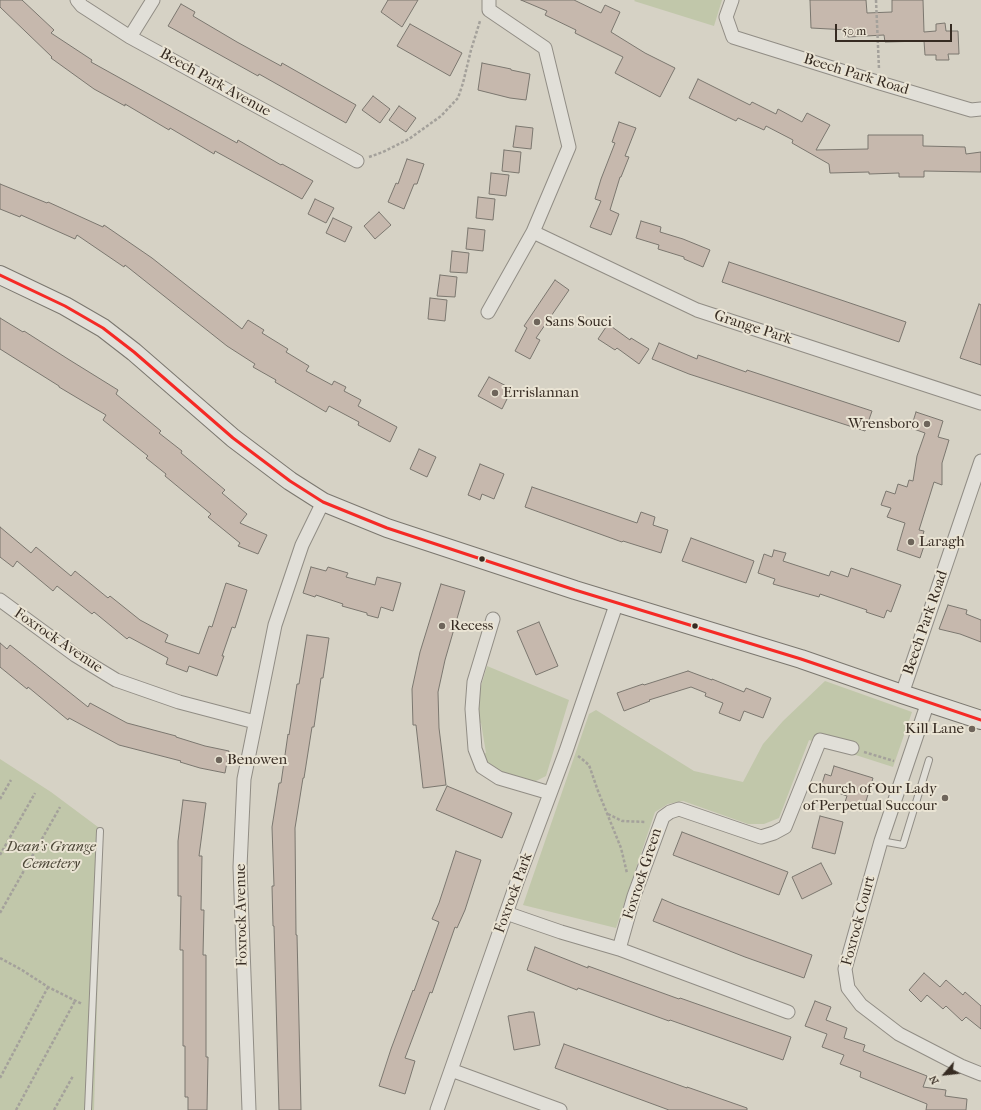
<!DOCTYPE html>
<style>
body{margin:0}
#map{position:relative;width:981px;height:1110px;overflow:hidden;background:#d6d2c5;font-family:"IM FELL French Canon",serif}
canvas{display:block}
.north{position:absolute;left:925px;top:1054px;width:40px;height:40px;-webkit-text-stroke:3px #eae4d4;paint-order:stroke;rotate:242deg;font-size:11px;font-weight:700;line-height:16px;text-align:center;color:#362b22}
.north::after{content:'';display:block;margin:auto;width:14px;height:18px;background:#362b22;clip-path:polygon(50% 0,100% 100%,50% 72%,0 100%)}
.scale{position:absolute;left:835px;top:24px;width:117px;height:18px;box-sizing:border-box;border:2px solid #362b22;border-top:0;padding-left:5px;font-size:12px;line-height:14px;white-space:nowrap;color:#362b22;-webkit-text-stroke:3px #eae4d4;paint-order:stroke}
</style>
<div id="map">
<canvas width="981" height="1110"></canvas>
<div class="north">N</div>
<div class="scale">50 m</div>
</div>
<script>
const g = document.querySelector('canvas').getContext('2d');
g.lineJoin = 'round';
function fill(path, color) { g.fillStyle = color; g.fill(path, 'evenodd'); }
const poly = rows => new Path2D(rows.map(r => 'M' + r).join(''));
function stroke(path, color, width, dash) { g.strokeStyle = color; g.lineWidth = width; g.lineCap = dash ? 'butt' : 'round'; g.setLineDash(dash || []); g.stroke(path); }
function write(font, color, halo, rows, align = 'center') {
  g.font = font + ' "IM FELL French Canon",serif'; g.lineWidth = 4; g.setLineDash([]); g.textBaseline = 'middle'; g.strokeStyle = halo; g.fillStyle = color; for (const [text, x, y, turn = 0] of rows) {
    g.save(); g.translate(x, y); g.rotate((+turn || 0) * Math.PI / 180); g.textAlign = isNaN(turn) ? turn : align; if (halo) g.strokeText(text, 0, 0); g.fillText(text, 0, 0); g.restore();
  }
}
fill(poly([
 [635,0,722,0,714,26,634,1],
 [487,666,569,700,546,776,534,782,492,769,481,754,486,753,481,723,477,722,475,706],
 [825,681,912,712,893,767,809,740,779,818,764,824,748,824,683,801,668,804,655,812,616,928,523,905,589,714,596,710,694,771,743,782,763,744,783,721],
 [0,759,51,792,102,830,94,1110,0,1110]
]), '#c1c7aa');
const building = poly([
 [0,0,22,0,54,30,51,33,92,60,91,62,237,143,238,140,281,165,282,164,313,181,302,199,215,151,214,154,170,128,169,130,125,104,125,106,94,89,51,58,52,57,0,7,0,0],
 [388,0,418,0,402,27,381,12,388,0],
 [521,0,574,0,601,13,605,5,620,12,611,32,645,53,675,68,660,97,615,73,623,57,575,33,576,30,545,15,547,11,521,0],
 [810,0,866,0,867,13,892,12,892,0,923,0,924,32,936,31,936,24,945,23,946,31,958,31,959,54,948,54,949,60,936,60,936,55,925,55,924,41,885,42,884,35,848,37,848,30,811,28,810,0],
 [181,4,195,12,193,16,237,42,281,66,282,63,356,105,346,123,259,74,258,76,168,26,181,4],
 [410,24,462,53,450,76,397,46,410,24],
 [482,63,511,69,511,70,530,74,526,100,510,98,478,90,482,63],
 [698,79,750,105,752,102,776,114,778,109,802,122,807,113,830,125,816,150,868,149,868,135,923,135,923,146,965,147,966,154,981,152,981,172,924,171,924,177,899,177,899,173,869,174,869,172,830,173,829,164,792,143,793,140,766,126,764,130,738,118,736,121,689,98,698,79],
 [373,96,390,109,380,123,362,110,373,96],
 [399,106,416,118,406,132,389,120,399,106],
 [619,122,636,128,625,156,629,157,621,177,620,177,610,210,619,214,611,235,590,227,601,201,595,199,601,179,615,143,612,142,619,122],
 [516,126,533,128,531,149,513,147,516,126],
 [504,150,521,152,519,173,502,171,504,150],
 [407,159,424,164,417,184,414,184,404,209,388,202,396,183,398,184,407,159],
 [491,173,509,175,506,196,489,194,491,173],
 [0,184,47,203,48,202,103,227,104,225,152,258,242,329,248,320,264,330,262,333,288,349,286,352,309,366,306,371,332,385,334,381,346,387,344,391,361,400,358,406,397,427,390,442,358,425,359,422,329,406,326,412,275,382,276,380,253,367,255,364,227,346,125,265,124,267,77,235,75,239,21,215,20,217,0,209,0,184],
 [478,197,495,199,493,220,476,218,478,197],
 [315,199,334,208,326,223,308,214,315,199],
 [379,212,391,225,375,239,364,226,379,212],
 [333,218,352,227,345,242,326,233,333,218],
 [641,221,661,227,660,232,683,239,710,250,703,267,684,259,684,257,658,249,659,245,636,238,641,221],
 [468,228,485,230,483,251,466,249,468,228],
 [452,251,469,253,467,273,450,272,452,251],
 [729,262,906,322,899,342,722,282,729,262],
 [440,275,457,277,455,297,437,296,440,275],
 [555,280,569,290,536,338,540,340,530,359,515,351,527,328,524,326,555,280],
 [430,298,447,300,445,321,428,319,430,298],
 [979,304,981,305,981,365,960,358,979,304],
 [0,318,23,332,24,331,68,359,118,390,116,394,161,431,159,433,182,451,181,453,225,490,222,493,247,514,240,523,267,535,258,554,238,546,240,543,208,517,211,514,165,476,166,474,146,458,148,456,103,420,106,415,59,387,59,386,0,349,0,318],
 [608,324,630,340,631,338,649,349,639,364,617,348,615,350,598,339,608,324],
 [659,343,697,359,698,355,746,372,747,370,872,411,865,431,689,374,652,359,659,343],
 [489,377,512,389,502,409,478,396,489,377],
 [916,412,943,421,938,437,949,440,942,463,942,485,934,482,919,530,924,531,922,538,924,539,923,542,925,543,920,558,897,550,905,523,887,517,891,508,881,505,886,491,895,494,898,484,907,487,909,480,913,481,917,456,925,433,911,428,916,412],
 [419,449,436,457,427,477,410,469,419,449],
 [480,464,504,474,494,499,482,494,480,500,468,495,480,464],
 [532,487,637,523,641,512,655,517,653,525,668,530,661,553,623,541,622,542,525,507,532,487],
 [0,527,31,553,36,547,71,576,75,571,108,598,110,596,140,620,168,635,165,642,199,654,209,626,212,627,226,583,247,590,235,628,232,627,222,656,224,656,217,676,189,666,187,672,166,664,168,658,129,637,127,639,94,612,92,614,57,586,53,591,17,561,13,567,0,557,0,527],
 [691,538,754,561,746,583,682,561,691,538],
 [774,550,786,553,783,561,829,576,831,571,848,577,851,568,901,585,891,612,887,610,884,618,866,612,867,610,820,594,819,597,773,584,775,579,758,573,764,554,772,557,774,550],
 [311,567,326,571,328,567,348,573,346,577,375,585,377,577,401,583,393,611,381,607,378,618,367,615,367,613,342,606,343,604,316,595,315,597,303,593,311,567],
 [441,584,465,591,445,660,438,692,439,728,446,785,423,788,416,725,413,725,412,689,420,652,441,584],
 [948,605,967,610,966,614,981,620,981,642,960,634,939,629,948,605],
 [539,622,558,666,536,675,517,631,539,622],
 [307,635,329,638,323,678,321,678,314,727,312,727,304,778,303,778,295,828,296,935,297,935,301,1110,279,1110,274,926,273,926,272,886,274,886,272,827,279,783,281,783,288,734,289,735,297,684,299,684,307,635],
 [0,643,7,649,10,645,88,707,90,703,127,723,176,736,176,737,205,746,229,751,225,773,200,768,180,762,181,761,119,745,69,718,68,720,28,687,27,689,0,667,0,643],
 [688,671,712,680,712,679,744,692,746,688,771,698,763,718,744,711,740,721,719,713,723,703,705,696,706,693,691,687,649,700,650,701,624,711,617,693,643,684,644,685,688,671],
 [834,766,873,778,863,811,844,805,847,796,821,787,825,774,831,776,834,766],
 [447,786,512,813,502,838,436,810,447,786],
 [183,800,206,803,199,856,202,856,201,910,204,910,203,955,206,955,206,1057,208,1057,207,1110,188,1110,188,1097,185,1097,185,1046,183,1046,183,950,180,950,181,896,178,896,178,841,183,800],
 [820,816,843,822,835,854,812,848,820,816],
 [682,832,788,872,779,895,673,855,682,832],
 [456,851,481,860,465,910,457,928,455,927,432,993,430,992,405,1058,415,1061,405,1094,379,1086,391,1049,413,990,414,991,439,922,432,919,439,903,456,851],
 [821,863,832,884,802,899,792,877,821,863],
 [662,899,676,905,812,955,804,978,745,957,653,921,662,899],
 [535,947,588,968,588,966,679,999,680,998,791,1037,783,1060,670,1020,669,1021,578,988,577,990,527,970,535,947],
 [924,973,940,987,946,980,963,995,965,992,981,1006,981,1029,966,1017,962,1021,946,1006,943,1009,927,995,921,1002,909,990,924,973],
 [815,1001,831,1007,826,1020,847,1028,844,1038,865,1045,863,1051,927,1076,923,1087,946,1090,945,1096,967,1099,966,1110,926,1110,927,1104,860,1077,861,1072,840,1064,844,1055,822,1047,827,1034,805,1026,815,1001],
 [529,1012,534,1012,540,1045,514,1050,508,1016,529,1012],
 [564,1044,687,1088,687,1087,747,1108,747,1110,669,1110,555,1068,564,1044]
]);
fill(building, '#c6b8ad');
stroke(building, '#7b776f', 1);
const lane = poly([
 [881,841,903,845,929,760],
 [88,1110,100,831]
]);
const street = poly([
 [77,0,82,6,130,37,357,161],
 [732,0,726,17,733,37,880,83,971,110,981,109],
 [130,37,153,0],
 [533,232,697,310,981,403],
 [488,312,533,232,569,147,545,48,489,10,489,0],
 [0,600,75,655,116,680,179,702,255,722],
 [493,619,474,682,472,709,475,749,482,767,499,778,550,793],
 [902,694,981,461],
 [928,702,881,841,845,969,848,988,861,1005,899,1034,961,1066,981,1074],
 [506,913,561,932,619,949,788,1012],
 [619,949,634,896,663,817,670,812,679,809,761,837,774,833,785,827,820,740,852,748],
 [451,1070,560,1110],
 [249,1110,240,867,244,779,275,625,302,545,323,502],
 [437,1110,517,882,566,751,617,602]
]);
const secondary = poly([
 [0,275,65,306,103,328,134,352,233,438,290,481,323,502,387,528,575,590,801,659,902,694,981,720]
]);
stroke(lane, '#918d85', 8);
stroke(street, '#918d85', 15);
stroke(secondary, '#7b776f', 20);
stroke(poly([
 [876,0,879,69],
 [369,157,383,152,409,139,441,116,458,98,463,83,471,50,480,21],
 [864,752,894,761],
 [578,756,582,759,589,765,598,791,621,848,627,873],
 [0,799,11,780],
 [608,814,622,821,646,822],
 [0,855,35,793],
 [0,913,60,807],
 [0,958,22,970,48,987,82,1004],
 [0,1078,48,987],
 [16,1110,75,1001],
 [54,1110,73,1076]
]), '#a4a19b', 2.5, [3, 2]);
stroke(lane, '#e1dfd8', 6);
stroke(street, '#e1dfd8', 13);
stroke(secondary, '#e1dfd8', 18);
stroke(poly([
 [0,275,65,306,103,328,134,352,233,438,290,481,323,502,387,528,575,590,801,659,981,720]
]), '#f52a26', 3);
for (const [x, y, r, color] of [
 [537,322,4,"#6e655b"],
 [495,393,4,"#6e655b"],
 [927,424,4,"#6e655b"],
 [911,542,4,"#6e655b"],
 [482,559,3.5,"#362b22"],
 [442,626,4,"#6e655b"],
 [695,626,3.5,"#362b22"],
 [972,729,4,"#6e655b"],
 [219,760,4,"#6e655b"],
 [945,798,4,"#6e655b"]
]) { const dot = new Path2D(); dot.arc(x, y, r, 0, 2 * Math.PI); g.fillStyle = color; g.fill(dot); stroke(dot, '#eae4d4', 1.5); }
write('15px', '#362b22', '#eae4d4', [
 ["Beech Park Road",856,75,17],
 ["Beech Park Avenue",215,83,29],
 ["Grange Park",753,328,18],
 ["Beech Park Road",926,623,-71],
 ["Foxrock Avenue",58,641,34],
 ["Foxrock Green",643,874,-72],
 ["Foxrock Park",514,893,-70],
 ["Foxrock Avenue",242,915,-91],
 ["Foxrock Court",859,921,-75]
]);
write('15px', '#362b22', '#eae4d4', [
 ["Sans Souci",545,322],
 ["Errislannan",503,393],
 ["Wrensboro",919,424,"right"],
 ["Laragh",919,542],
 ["Recess",450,626],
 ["Kill Lane",964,729,"right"],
 ["Benowen",227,760],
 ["Church of Our Lady",937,789,"right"],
 ["of Perpetual Succour",937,806,"right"]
], 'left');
write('italic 15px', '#4e4839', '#eae4d4', [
 ["Dean's Grange",51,847],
 ["Cemetery",51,864]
]);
</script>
